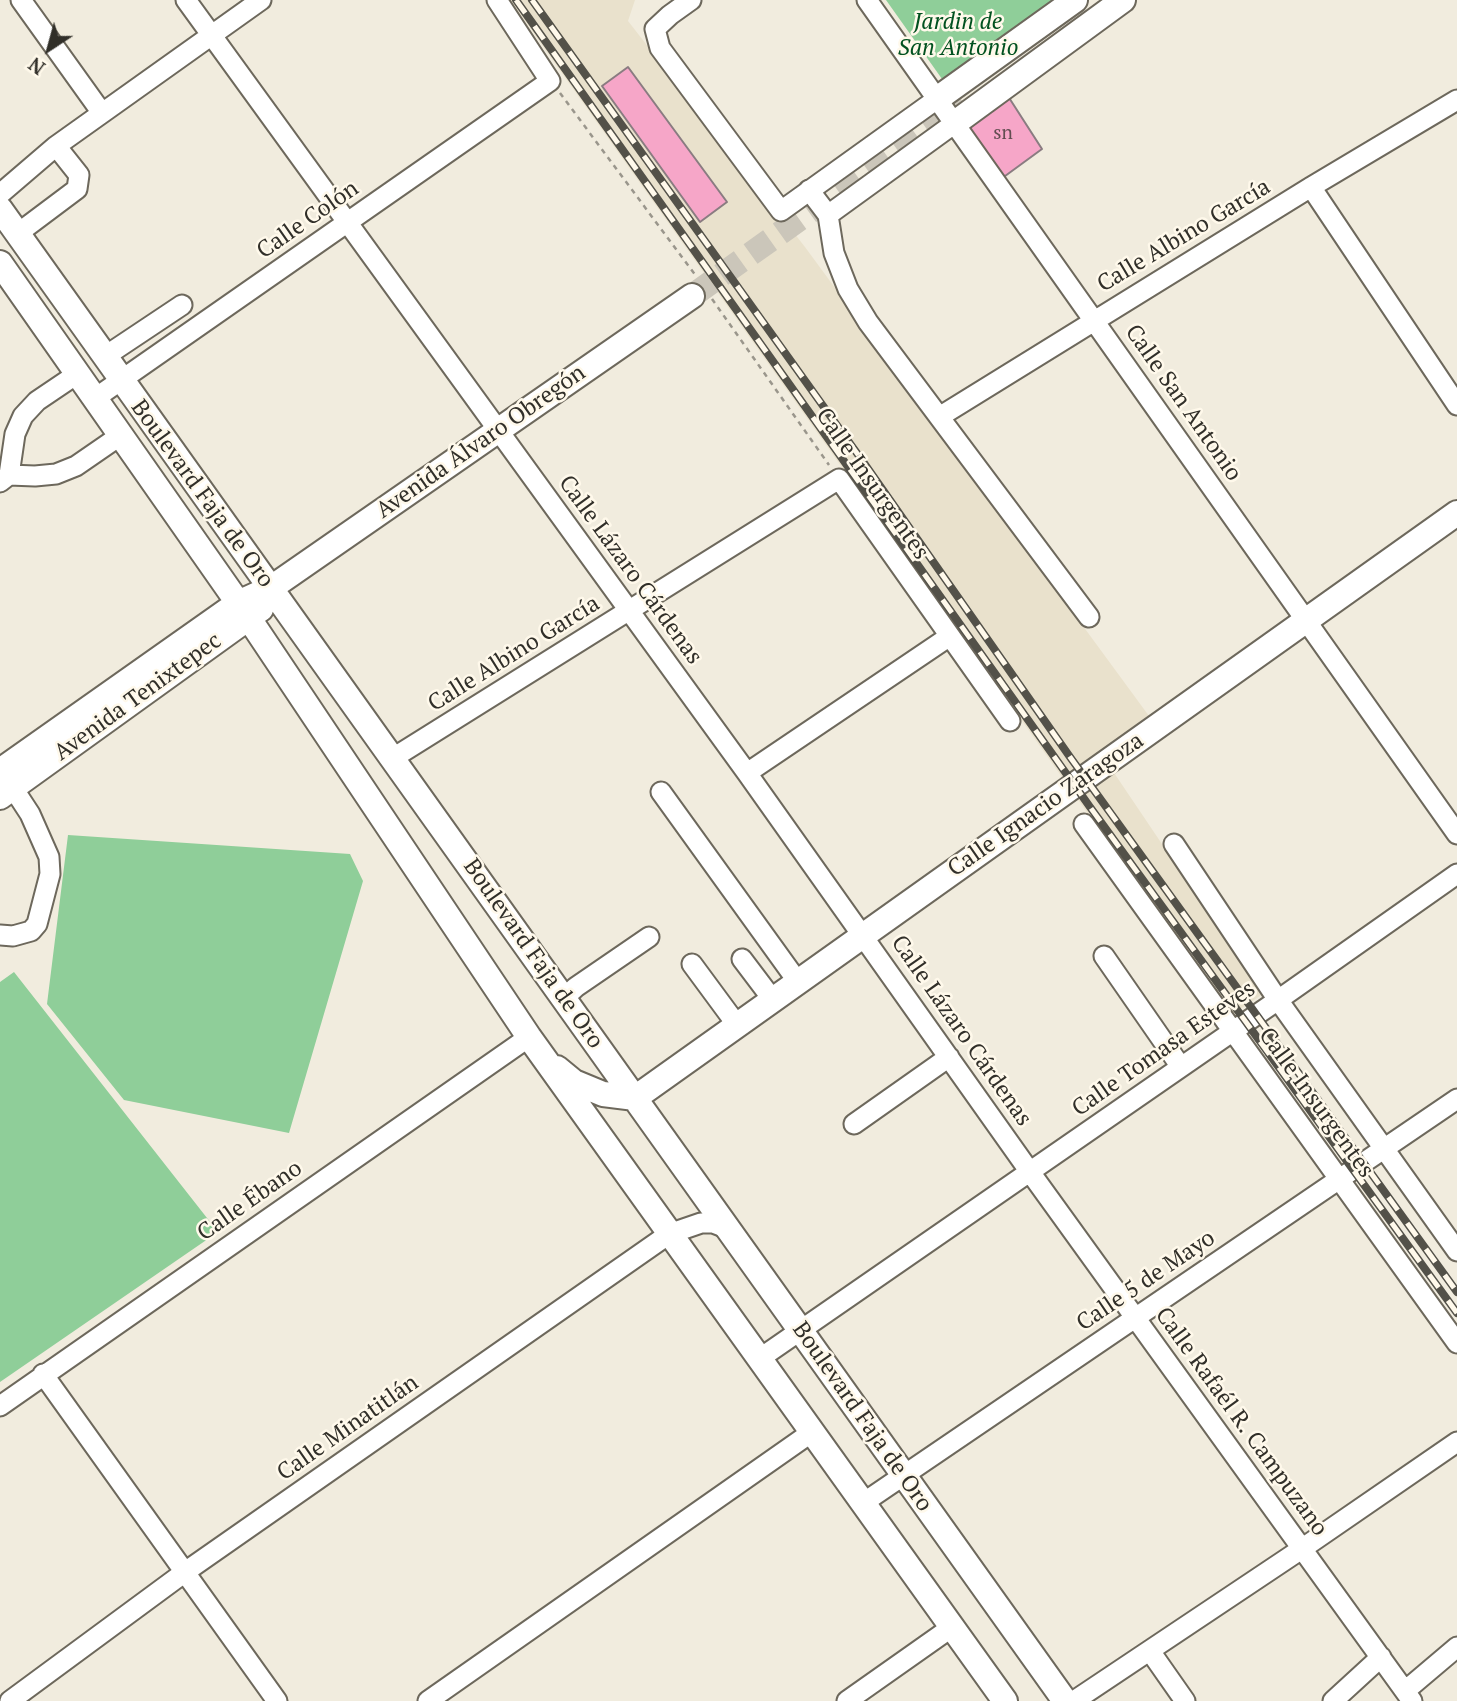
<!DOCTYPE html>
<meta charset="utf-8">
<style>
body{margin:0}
#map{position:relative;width:1457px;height:1701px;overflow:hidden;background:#f1ecde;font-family:"PT Serif",serif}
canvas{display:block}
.north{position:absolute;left:14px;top:14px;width:70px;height:70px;-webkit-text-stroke:5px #fff9eb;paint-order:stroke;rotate:216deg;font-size:19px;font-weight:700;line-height:28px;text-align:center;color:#312f29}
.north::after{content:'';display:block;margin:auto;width:24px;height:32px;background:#312f29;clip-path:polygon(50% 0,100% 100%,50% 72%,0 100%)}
</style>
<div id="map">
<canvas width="1457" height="1701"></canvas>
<div class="north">N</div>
</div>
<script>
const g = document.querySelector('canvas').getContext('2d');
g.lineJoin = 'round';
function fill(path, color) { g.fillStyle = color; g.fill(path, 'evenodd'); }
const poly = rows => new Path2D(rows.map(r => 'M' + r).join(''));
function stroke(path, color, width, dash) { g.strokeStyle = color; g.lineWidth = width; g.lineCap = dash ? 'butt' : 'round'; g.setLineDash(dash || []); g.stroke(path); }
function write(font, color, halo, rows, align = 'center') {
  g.font = font + ' "PT Serif",serif'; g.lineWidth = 5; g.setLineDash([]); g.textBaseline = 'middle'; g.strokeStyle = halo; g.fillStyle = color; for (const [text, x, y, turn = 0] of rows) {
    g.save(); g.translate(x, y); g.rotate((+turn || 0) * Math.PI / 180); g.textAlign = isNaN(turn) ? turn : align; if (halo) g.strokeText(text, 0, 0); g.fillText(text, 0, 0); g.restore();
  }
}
fill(poly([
 [510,0,635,0,628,21,805,247,1149,716,1100,752,1263,994,1231,1015]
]), '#e9e1cc');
fill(poly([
 [886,0,1051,0,1056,6,947,86],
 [68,835,350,854,363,881,289,1133,124,1100,47,1004],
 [14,972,218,1232,0,1382,0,982]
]), '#8fce99');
const building = poly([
 [628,67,727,202,700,222,602,86,628,67],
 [1006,93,1042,149,1001,179,964,120,1006,93]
]);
fill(building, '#f6a6c8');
stroke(building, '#8a7c81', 2);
stroke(poly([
 [692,296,963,102]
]), '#cbc6ba', 24, [24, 12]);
const minor = poly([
 [21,0,102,113],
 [186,0,747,773,1030,1172,1412,1701],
 [691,0,670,15,655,29,660,48,781,211,937,99],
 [867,0,1457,834],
 [1311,187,1457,405],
 [809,190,828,215,834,253,848,289,868,322,1089,617],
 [0,194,56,146,261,0],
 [828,215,955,123],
 [17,234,77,189,79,175,56,146],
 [104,357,182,305],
 [94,399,550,81,497,0],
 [939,417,1311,187,1457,100],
 [9,475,15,434,23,416,37,401,77,374],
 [0,482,9,475,35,476,56,474,76,466,121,435],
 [393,758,839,479,1010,721],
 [747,773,950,636],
 [661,792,798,982],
 [1084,824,1457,1343],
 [1174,844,1278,1000,1457,1251],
 [0,935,13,936,31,931,37,924,50,874,49,857,30,814,13,788],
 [1104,956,1181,1067],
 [742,959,773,1000],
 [692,964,737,1025],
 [564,998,576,987,649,937],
 [854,1124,949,1057],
 [759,1359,1278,1000,1457,874],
 [43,1374,277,1701],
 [0,1406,529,1037],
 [863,1503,1457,1099],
 [1150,1651,1185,1701],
 [1405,1691,1457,1647],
 [10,1701,185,1572,669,1234,701,1223,713,1223,726,1228],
 [428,1701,812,1432],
 [847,1701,952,1627],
 [1074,1701,1303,1548,1457,1442],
 [1333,1701,1381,1657]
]);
const major = poly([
 [937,99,1075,0],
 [955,123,1123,0],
 [0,209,1065,1701],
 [0,263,248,617,529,1037,1005,1701],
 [0,771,238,603,271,588,692,296],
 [0,797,261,609],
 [557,1068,574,1082,603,1094,635,1098,1457,513]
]);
stroke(minor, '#6d685c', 23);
stroke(major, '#6d685c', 28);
stroke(poly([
 [560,93,696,276],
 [712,299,829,465]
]), '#9a968c', 2.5, [5, 5]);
stroke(minor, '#fff', 19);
stroke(major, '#fff', 24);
const rail = poly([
 [516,0,1090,807,1457,1313],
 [532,0,864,463,1070,757,1457,1292]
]);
stroke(rail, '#535149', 8);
stroke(rail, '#fff9eb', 5, [16]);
write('19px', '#624d51', null, [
 ["sn",1003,134]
]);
write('italic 23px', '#01511f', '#fff9eb', [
 ["Jardin de",958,22],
 ["San Antonio",958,48]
]);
write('23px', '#312f29', '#fff9eb', [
 ["Calle Colón",308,220,-35],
 ["Calle Albino García",1184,236,-31],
 ["Calle San Antonio",1183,403,55],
 ["Avenida Álvaro Obregón",481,442,-35],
 ["Calle Insurgentes",872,484,55],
 ["Boulevard Faja de Oro",202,494,54],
 ["Calle Lázaro Cárdenas",630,570,54],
 ["Calle Albino García",514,654,-32],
 ["Avenida Tenixtepec",138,697,-36],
 ["Calle Ignacio Zaragoza",1046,805,-35],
 ["Boulevard Faja de Oro",533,954,55],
 ["Calle Lázaro Cárdenas",961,1031,55],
 ["Calle Tomasa Esteves",1164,1049,-35],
 ["Calle Insurgentes",1316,1103,54],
 ["Calle Ébano",250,1201,-35],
 ["Calle 5 de Mayo",1146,1281,-34],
 ["Boulevard Faja de Oro",862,1417,55],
 ["Calle Rafaél R. Campuzano",1241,1422,54],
 ["Calle Minatitlán",348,1428,-35]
]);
</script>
